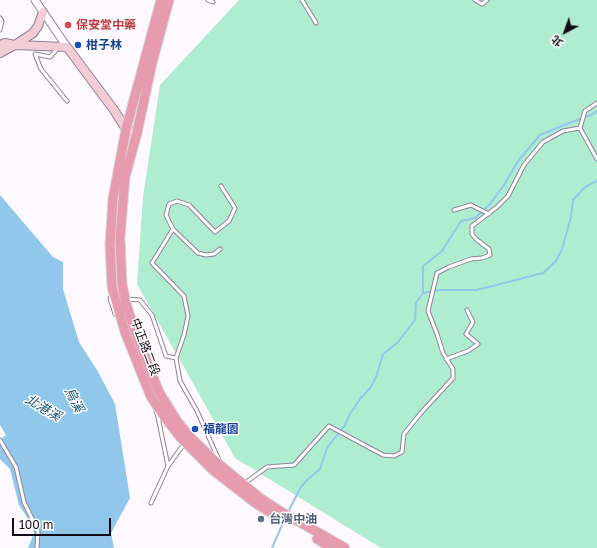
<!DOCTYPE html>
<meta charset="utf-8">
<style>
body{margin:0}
#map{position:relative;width:597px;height:548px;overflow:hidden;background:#fdf9ff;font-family:"Golos Text","Noto Sans TC",sans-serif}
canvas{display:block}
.north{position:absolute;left:545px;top:12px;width:40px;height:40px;-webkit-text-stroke:3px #fff;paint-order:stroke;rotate:221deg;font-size:11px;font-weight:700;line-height:16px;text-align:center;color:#110b15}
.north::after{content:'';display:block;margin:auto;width:14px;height:18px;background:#110b15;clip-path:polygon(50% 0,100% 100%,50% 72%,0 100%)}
.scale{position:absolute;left:12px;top:518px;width:99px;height:18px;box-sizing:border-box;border:2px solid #110b15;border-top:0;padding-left:5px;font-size:12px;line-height:14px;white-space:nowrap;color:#110b15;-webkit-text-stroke:3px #fff;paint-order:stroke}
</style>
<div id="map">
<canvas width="597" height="548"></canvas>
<div class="north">北</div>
<div class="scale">100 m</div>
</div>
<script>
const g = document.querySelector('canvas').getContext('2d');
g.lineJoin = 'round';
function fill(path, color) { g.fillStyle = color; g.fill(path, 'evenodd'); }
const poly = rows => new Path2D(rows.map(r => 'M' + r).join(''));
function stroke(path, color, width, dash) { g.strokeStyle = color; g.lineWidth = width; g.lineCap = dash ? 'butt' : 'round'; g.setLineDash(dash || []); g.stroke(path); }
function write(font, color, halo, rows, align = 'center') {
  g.font = font + ' "Golos Text","Noto Sans TC",sans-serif'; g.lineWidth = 3; g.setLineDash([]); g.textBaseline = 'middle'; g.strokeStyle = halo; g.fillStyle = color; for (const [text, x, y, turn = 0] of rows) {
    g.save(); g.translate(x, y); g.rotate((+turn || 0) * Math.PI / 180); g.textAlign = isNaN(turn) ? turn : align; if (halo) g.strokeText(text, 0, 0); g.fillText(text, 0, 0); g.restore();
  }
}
fill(poly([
 [239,0,597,0,597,548,381,548,235,458,137,284,143,197,160,85]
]), '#afedd0');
fill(poly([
 [0,195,53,257,63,262,63,289,79,342,97,370,115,404,130,498,111,533,114,548,28,548,34,533,31,523,19,505,10,469,0,459,0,440,6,435,0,425]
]), '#92c7ec');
stroke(poly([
 [423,293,440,290,477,290,543,273,556,261,562,249,571,217,573,200,585,187,597,181],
 [288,512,301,487,307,480,320,469,327,448,345,425,350,414,360,399,371,387,376,377,383,354,397,343,415,320,416,303,423,293,423,266,442,251,461,221,475,218,490,204,504,185,518,161,540,135,564,125,591,115,597,111],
 [272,548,283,523]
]), '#92c7ec', 2);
const service = poly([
 [208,0,213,2],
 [302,0,316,23],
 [475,0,482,4,487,0],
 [0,18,2,21,0,30],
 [58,48,50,57,35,54,41,69,67,101],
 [580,128,597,159],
 [454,210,471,205,489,214],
 [173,229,198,253,206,255,214,254,220,249],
 [113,299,110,298,115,314],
 [126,299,140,300,152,315,166,356,176,358],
 [446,359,468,351,478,344,466,334,473,322,467,310],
 [156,411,158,417,168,466],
 [0,440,16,467,24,502,38,531,37,548],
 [219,460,197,411,180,381,176,358,184,335,188,316,184,296,152,263,173,229,166,215,169,204,177,201,189,205,215,232,229,221,235,208,221,186],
 [245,483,267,467,294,465,329,426,383,455,394,456,402,452,404,434,420,414,453,378,453,369,443,353,437,334,428,311,437,273,449,267,471,259,482,258,490,255,489,249,476,239,472,234,472,226,497,207,508,196,524,165,543,142,563,131,580,128,585,111,597,103],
 [151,503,168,466,184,444]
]);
const tertiary = poly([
 [35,0,67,47]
]);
const secondary = poly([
 [0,45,5,43,15,45,67,47,114,110,126,129,137,133],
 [0,53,15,45,33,33,38,26,43,12]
]);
const primary = poly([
 [161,0,126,129,113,199,110,244,112,287,125,332,151,397,163,415,181,438,214,471,254,502,282,520],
 [169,0,152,63,137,133,125,177,120,238,122,284,126,303,134,329,159,392,177,421,189,436,215,461,260,498,283,513,291,517,345,548],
 [317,539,332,548]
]);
stroke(service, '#91809c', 5);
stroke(tertiary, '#91809c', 9);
stroke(secondary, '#91809c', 10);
stroke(primary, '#d9d8da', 11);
stroke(service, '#fff', 3);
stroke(tertiary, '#fff', 7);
stroke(secondary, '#f3cdd6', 8);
stroke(primary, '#e79bae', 9);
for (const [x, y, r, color] of [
 [68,25,4,"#e0444e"],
 [78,45,4,"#1a4fb4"],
 [195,429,4,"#1a4fb4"],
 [261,519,4,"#5c6f8a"]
]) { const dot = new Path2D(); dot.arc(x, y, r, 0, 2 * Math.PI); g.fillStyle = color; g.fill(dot); stroke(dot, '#fff', 1.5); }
write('bold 12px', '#be3a42', '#fff', [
 ["保安堂中藥",76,25]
], 'left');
write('bold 12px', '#164399', '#fff', [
 ["柑子林",86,45],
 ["福龍園",203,429]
], 'left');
write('12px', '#110b15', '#fff', [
 ["中正路二段",145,347,69]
]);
write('bold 12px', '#4e5e75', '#fff', [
 ["台灣中油",269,519]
], 'left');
write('italic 13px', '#125174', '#fff', [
 ["烏溪",74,400,63],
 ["北港溪",43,408,31]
]);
</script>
